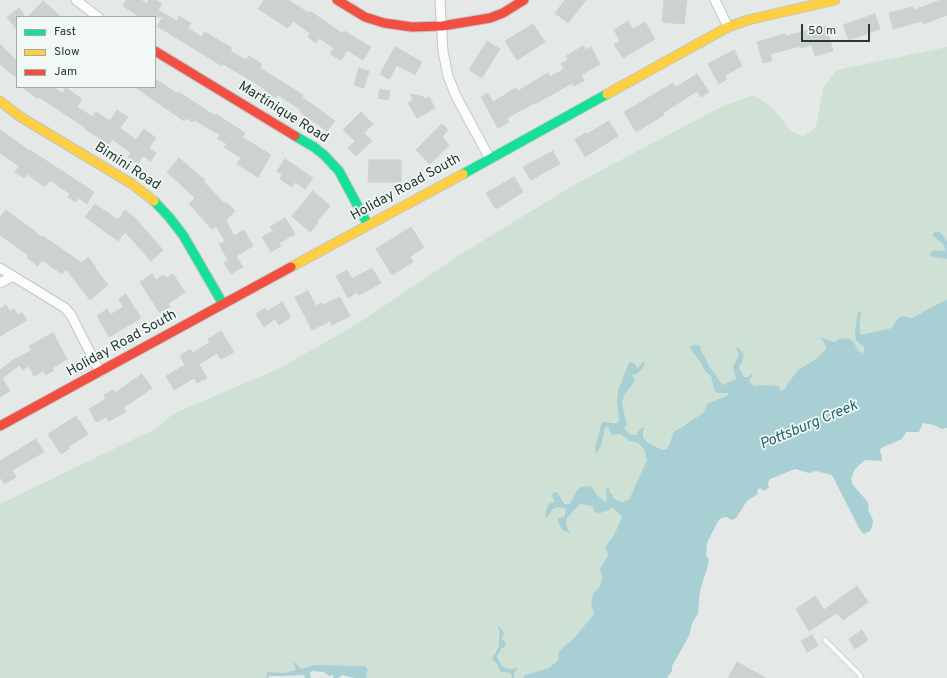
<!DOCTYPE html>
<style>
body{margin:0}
#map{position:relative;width:947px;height:678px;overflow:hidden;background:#e4e9e7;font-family:Overpass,sans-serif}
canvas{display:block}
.legend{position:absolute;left:16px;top:16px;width:140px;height:72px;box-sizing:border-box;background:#f2f8f5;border:1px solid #a0aca7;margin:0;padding:5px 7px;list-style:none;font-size:12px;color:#243a33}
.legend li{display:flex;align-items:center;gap:8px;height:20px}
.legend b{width:20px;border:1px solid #a0aca7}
.scale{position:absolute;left:801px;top:24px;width:69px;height:18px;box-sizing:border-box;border:2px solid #243a33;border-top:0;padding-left:5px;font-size:12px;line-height:14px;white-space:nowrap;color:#243a33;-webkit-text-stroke:3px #f2f8f5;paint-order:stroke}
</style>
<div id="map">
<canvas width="947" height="678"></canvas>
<ul class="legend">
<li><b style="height:5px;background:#16e098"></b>Fast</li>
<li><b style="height:5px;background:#ffcf43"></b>Slow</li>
<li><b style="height:5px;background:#f24e42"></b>Jam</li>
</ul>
<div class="scale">50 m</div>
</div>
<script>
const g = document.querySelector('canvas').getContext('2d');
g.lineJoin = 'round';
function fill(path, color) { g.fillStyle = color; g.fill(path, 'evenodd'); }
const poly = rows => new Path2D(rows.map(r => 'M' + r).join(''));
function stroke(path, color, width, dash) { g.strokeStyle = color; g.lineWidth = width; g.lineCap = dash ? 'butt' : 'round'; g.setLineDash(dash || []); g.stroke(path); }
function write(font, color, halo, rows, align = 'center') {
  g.font = font + ' Overpass,sans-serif'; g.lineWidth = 3.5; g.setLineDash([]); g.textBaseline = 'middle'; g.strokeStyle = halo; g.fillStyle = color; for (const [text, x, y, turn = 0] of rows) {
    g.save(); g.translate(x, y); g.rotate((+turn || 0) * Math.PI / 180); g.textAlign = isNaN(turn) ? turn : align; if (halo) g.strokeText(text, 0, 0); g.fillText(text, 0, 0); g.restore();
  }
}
fill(poly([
 [947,47,947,241,940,232,947,251,934,250,938,258,947,259,947,299,912,318,905,316,893,328,860,335,861,312,855,332,856,341,864,347,864,353,858,351,854,342,839,339,834,342,821,338,825,344,826,349,816,359,798,370,788,383,785,389,781,391,762,385,754,386,749,381,752,378,744,377,739,367,744,354,741,351,733,366,736,379,722,385,716,375,709,366,706,359,698,347,699,360,705,371,711,376,714,390,717,393,729,393,705,408,703,413,689,423,684,424,669,441,667,449,663,450,659,447,647,442,643,437,645,431,641,428,636,435,630,435,624,428,627,425,622,403,624,396,628,391,632,374,637,374,643,362,638,368,629,362,618,391,619,421,611,423,605,422,603,435,605,428,609,427,614,435,620,434,630,441,638,443,644,449,647,460,630,500,622,503,614,499,613,496,609,491,609,487,606,494,608,500,605,503,598,496,595,491,570,504,566,504,561,496,547,508,545,514,547,518,553,509,558,507,566,509,563,517,558,518,562,530,569,532,566,524,567,518,580,504,587,504,610,508,612,507,622,517,614,535,605,547,608,555,600,569,602,579,600,586,593,594,591,603,594,614,574,638,559,651,558,660,549,668,525,675,523,678,514,678,514,674,517,669,516,667,513,669,505,668,502,666,497,655,502,648,502,638,498,627,499,645,494,652,501,672,510,673,512,676,511,678,367,678,365,666,314,665,301,669,296,664,296,670,284,673,267,672,266,678,0,678,0,504,155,429,173,414,280,368,357,324,461,254,579,182,723,106,754,95,773,108,790,130,803,137,816,127,823,88,837,70]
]), '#cfe1d4');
fill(poly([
 [935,232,940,232,947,241,947,259,938,258,929,255,934,250,946,251,943,244,932,235],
 [947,299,947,428,942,429,934,425,923,423,919,432,906,432,902,439,881,448,880,451,882,458,882,461,865,460,855,469,851,479,853,485,867,501,869,505,868,510,873,520,872,527,870,531,864,534,860,530,832,475,816,471,809,473,795,469,770,479,768,483,769,488,763,491,760,488,757,490,758,494,747,501,736,518,731,520,727,517,721,518,717,523,707,543,706,556,709,559,708,565,700,591,698,613,692,624,689,636,672,666,672,671,667,678,523,678,525,675,549,668,558,660,559,651,574,638,594,614,591,603,593,594,600,586,602,579,600,569,608,555,605,547,614,535,622,517,612,507,607,511,600,513,594,512,593,506,580,504,567,518,566,524,570,533,562,530,558,521,558,518,563,517,565,514,566,509,558,507,553,509,547,518,545,514,547,508,550,503,555,502,552,495,554,492,557,492,565,504,570,504,577,490,582,487,591,486,598,496,605,502,607,500,606,489,609,487,609,491,613,496,614,499,622,502,629,500,647,460,644,449,638,443,630,441,620,434,614,435,611,434,608,427,605,428,601,446,596,454,595,448,602,422,615,423,619,421,617,401,618,391,629,362,634,363,638,368,643,362,645,362,643,368,637,374,632,374,635,380,624,396,622,403,627,425,624,428,630,435,636,435,641,428,644,427,643,437,647,442,663,450,667,449,674,432,703,413,707,404,726,396,729,393,717,393,714,390,711,376,705,371,699,360,689,347,696,345,701,346,700,349,706,359,709,366,716,375,722,385,736,379,733,366,739,355,736,348,738,347,744,354,742,362,739,367,744,377,748,377,752,374,753,375,749,381,754,386,762,385,778,386,781,391,785,389,788,383,798,370,816,359,826,349,825,344,820,337,834,342,839,339,848,338,854,342,858,351,864,353,864,347,856,341,855,332,858,312,861,311,860,322,860,335,892,328,898,318,904,316,912,318],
 [498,627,500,627,504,633,502,638,506,644,505,647,502,648,497,656,502,666,505,668,513,669,517,667,517,669,514,674,514,678,511,678,512,676,510,673,501,672,497,664,492,659,499,645,499,631],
 [293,661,301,669,314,665,365,666,368,670,366,674,367,678,354,678,342,675,338,678,333,678,334,675,329,676,324,672,312,671,310,673,311,678,305,678,304,675,280,676,269,676,268,678,266,678,267,672,284,673,296,670]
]), '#a8cfd3');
const building = poly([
 [126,0,141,0,147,4,149,0,155,0,162,4,158,10,177,21,179,16,191,23,188,28,201,37,205,32,232,48,230,51,246,60,249,56,262,64,260,68,303,95,302,97,335,121,327,131,300,112,301,110,278,95,276,98,264,90,265,89,223,64,222,66,157,26,163,17,140,17,123,6,126,0],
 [264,0,288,0,309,13,310,11,343,34,344,31,371,47,363,60,347,50,341,60,330,54,334,48,319,38,316,43,308,37,310,33,293,21,288,28,258,9,264,0],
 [565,0,586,0,568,23,555,13,565,0],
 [664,0,687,0,684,24,662,22,664,0],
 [941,0,947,0,947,15,923,24,922,21,893,29,889,13,913,7,914,10,941,0],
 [43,1,61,17,28,17,43,1],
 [19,8,25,17,17,17,17,30,7,17,19,8],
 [875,14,880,29,849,40,843,25,875,14],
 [628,21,633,29,645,22,655,39,623,58,614,44,620,41,614,30,628,21],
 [533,24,545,42,517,60,505,41,533,24],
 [826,26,833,51,815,56,812,45,801,48,801,46,770,54,772,61,763,63,757,42,785,34,786,36,826,26],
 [487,41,500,49,482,78,469,70,487,41],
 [0,44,17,61,17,78,0,64,0,44],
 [583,46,586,50,591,47,600,64,581,75,584,81,574,86,572,83,535,104,534,103,507,118,509,122,498,128,481,97,488,93,493,102,516,88,518,91,548,73,550,77,564,69,561,64,568,60,566,56,583,46],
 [395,47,422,62,415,75,397,65,389,79,380,74,395,47],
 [734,50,742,66,725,75,727,79,719,84,708,64,734,50],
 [359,68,369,71,364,88,354,85,359,68],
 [697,74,709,92,701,97,697,91,663,113,664,115,636,132,624,112,673,83,676,87,697,74],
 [155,79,178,94,179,92,215,116,216,114,245,133,242,137,271,155,258,177,237,164,241,158,224,147,227,144,217,138,220,135,194,120,193,122,186,118,184,121,135,87,155,87,155,79],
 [22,87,53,87,62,93,66,88,82,99,77,107,93,117,96,112,110,121,117,110,128,117,120,128,136,140,144,129,156,138,149,148,156,153,151,161,143,156,138,164,128,157,131,153,112,139,109,144,85,129,86,128,39,97,38,99,22,87],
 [380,89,390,91,388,100,378,98,380,89],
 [410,94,424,97,425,99,429,97,435,108,417,118,408,103,413,100,410,94],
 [361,112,373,124,364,133,372,141,356,156,348,148,355,141,343,130,361,112],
 [609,121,618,136,585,157,575,139,586,133,587,134,609,121],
 [442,124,448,130,442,137,449,145,430,164,416,150,442,124],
 [0,130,30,151,30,150,94,192,87,204,78,198,76,202,68,197,70,194,50,180,45,187,27,174,24,178,15,172,19,166,0,153,0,130],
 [553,151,560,164,531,180,523,167,553,151],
 [179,158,205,180,203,181,225,204,226,202,235,211,226,220,234,236,244,230,253,246,236,256,243,267,231,274,224,263,228,260,219,244,225,241,216,226,212,229,189,204,195,198,167,172,179,158],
 [285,159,313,178,305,189,295,182,292,187,280,179,282,175,277,171,285,159],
 [369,160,401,160,401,182,368,182,369,160],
 [514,177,523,192,496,209,486,193,514,177],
 [313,191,330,206,317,221,318,223,310,232,292,216,313,191],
 [95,204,118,220,125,210,135,218,163,250,151,261,125,232,118,241,85,217,95,204],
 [6,210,42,237,43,236,82,263,88,257,96,268,95,268,108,285,90,300,66,269,62,274,42,260,38,266,27,258,29,256,0,235,0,217,6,210],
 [285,218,295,234,279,243,281,246,271,252,262,237,273,231,270,227,285,218],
 [411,227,424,247,410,257,413,262,392,275,376,249,411,227],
 [372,268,381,283,359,295,357,292,348,298,336,276,347,270,352,279,372,268],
 [152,274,156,280,164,275,166,278,173,274,185,292,168,304,170,307,160,313,140,282,152,274],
 [308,291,316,306,322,303,323,305,340,297,350,316,332,325,330,321,312,330,295,297,308,291],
 [126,294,141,318,109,337,97,316,107,309,110,315,123,307,119,299,126,294],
 [282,302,291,317,279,325,275,319,264,327,256,314,265,308,268,311,282,302],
 [6,305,10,311,14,309,18,315,22,313,27,320,0,336,0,309,6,305],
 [221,331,234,352,221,359,217,353,199,364,207,378,197,383,194,378,174,390,166,376,185,365,180,356,190,349,193,353,210,342,208,339,221,331],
 [53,333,67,359,52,368,54,370,46,375,43,371,34,376,29,366,22,370,20,365,2,378,10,391,0,397,0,370,13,360,31,351,29,346,53,333],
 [142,374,152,388,123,408,126,412,109,421,106,417,96,422,89,409,106,399,104,395,113,390,115,393,142,374],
 [76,416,88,434,68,447,70,448,61,454,48,434,76,416],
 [36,439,44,452,12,470,16,477,4,484,0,477,0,461,36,439],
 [857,586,868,602,843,620,837,613,809,631,796,609,815,596,824,610,857,586],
 [862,630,868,640,855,649,849,639,862,630],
 [812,635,818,646,807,652,801,641,812,635],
 [737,662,766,678,728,678,737,662]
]);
fill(building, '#cdd1cf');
stroke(building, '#cdd2d0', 1);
const lane = poly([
 [825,640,860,675,861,678]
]);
const street = poly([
 [76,0,98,17],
 [440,0,443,51,448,76,456,96,490,159],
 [715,0,728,27],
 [0,268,65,308,71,315,100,372],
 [0,283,13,276]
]);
const fast = poly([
 [295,136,314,147,324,155,339,171,368,225],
 [463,174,607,94],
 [154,201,169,217,183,235,223,304]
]);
const slow = poly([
 [607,94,728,27,748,20,835,0],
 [0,101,19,116,132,184,154,201],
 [291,267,463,174]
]);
const jam = poly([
 [337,0,365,17,384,23,412,27,442,26,490,18,503,13,524,0],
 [155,51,295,136],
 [0,426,291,267]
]);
stroke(lane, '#c1c6c4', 6);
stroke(street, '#c1c6c4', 11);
stroke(fast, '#c0c7c4', 11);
stroke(slow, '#c0c7c4', 11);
stroke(jam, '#c0c7c4', 11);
stroke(lane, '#fbfcfb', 4.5);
stroke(street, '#fbfcfb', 9);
stroke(fast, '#16e098', 9);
stroke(slow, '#ffcf43', 9);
stroke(jam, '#f24e42', 9);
write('14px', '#243a33', '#f2f8f5', [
 ["Martinique Road",283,113,32],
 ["Bimini Road",127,167,33],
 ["Holiday Road South",406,188,-29],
 ["Holiday Road South",122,344,-29]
]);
write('italic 15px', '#236671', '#f2f8f5', [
 ["Pottsburg Creek",809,426,-23]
]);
</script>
